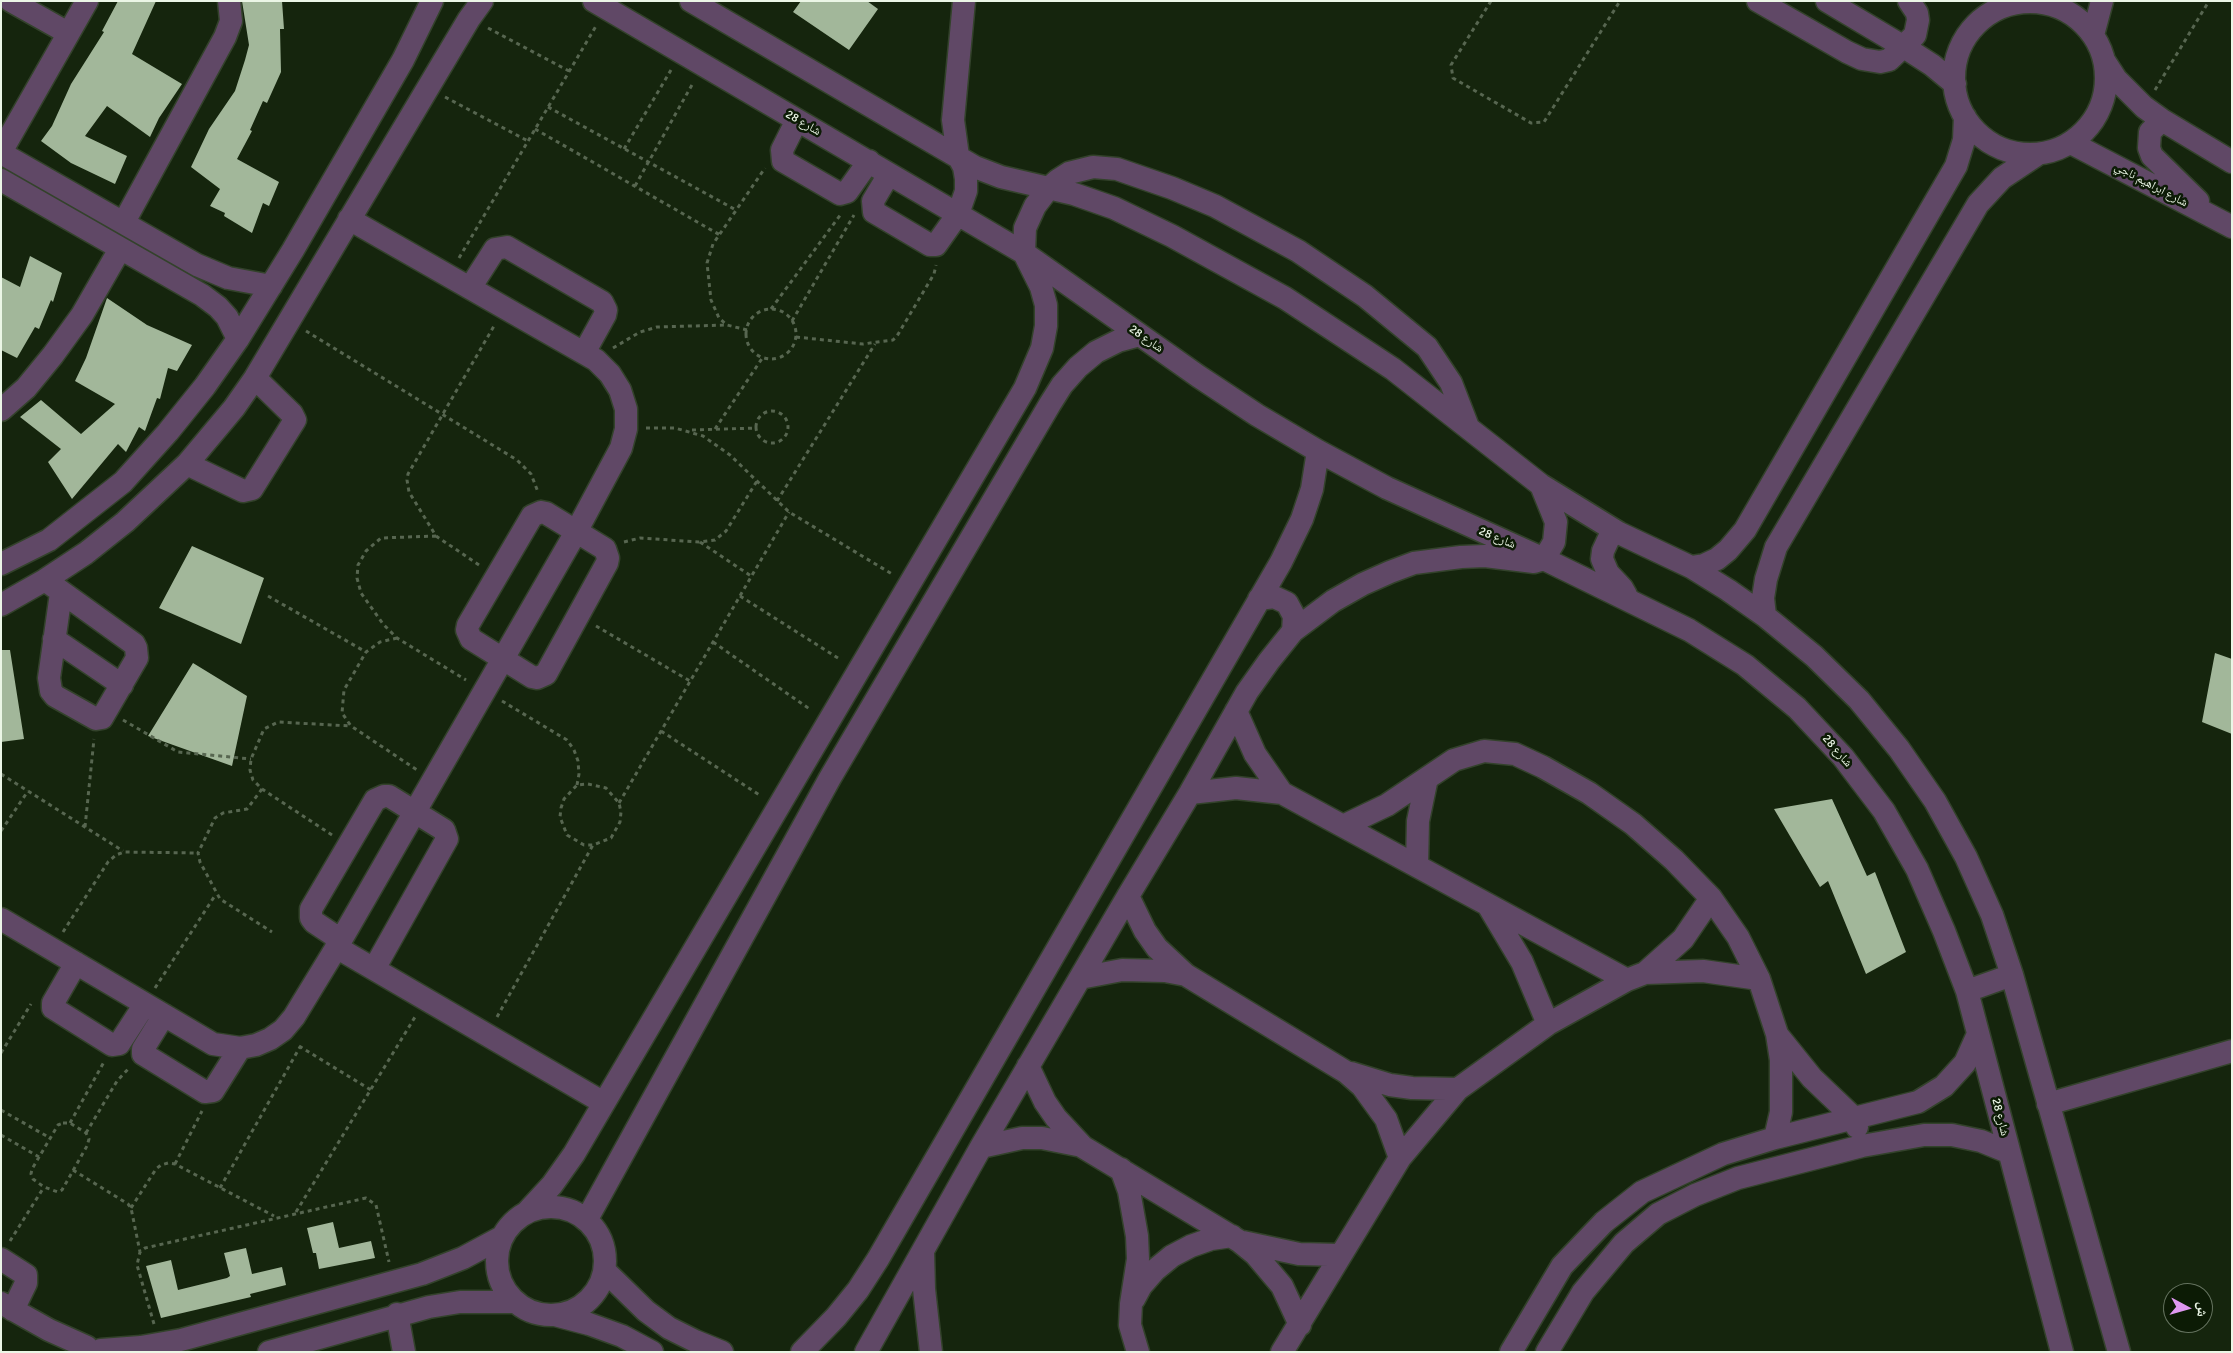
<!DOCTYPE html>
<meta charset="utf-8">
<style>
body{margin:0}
#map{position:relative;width:2233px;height:1353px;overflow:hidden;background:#15250d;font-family:Signika,"Noto Naskh Arabic",sans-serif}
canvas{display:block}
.frame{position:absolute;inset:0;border:2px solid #ebf6e6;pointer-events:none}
.north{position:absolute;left:2163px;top:1283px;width:50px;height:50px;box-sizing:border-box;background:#0c1b05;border:1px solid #65735f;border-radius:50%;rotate:96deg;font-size:14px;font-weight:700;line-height:20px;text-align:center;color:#ebf6e6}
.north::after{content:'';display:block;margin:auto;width:18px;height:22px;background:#df98f1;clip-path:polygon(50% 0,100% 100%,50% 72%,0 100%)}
</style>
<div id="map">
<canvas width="2233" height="1353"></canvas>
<div class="frame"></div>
<div class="north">ش</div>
</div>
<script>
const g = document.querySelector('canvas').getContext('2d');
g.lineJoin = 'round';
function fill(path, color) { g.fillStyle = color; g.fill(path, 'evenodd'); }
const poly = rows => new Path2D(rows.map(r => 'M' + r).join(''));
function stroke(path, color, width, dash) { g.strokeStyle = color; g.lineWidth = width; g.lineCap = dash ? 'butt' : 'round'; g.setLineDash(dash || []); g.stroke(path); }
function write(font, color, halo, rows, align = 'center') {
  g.font = font + ' Signika,"Noto Naskh Arabic",sans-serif'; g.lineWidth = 5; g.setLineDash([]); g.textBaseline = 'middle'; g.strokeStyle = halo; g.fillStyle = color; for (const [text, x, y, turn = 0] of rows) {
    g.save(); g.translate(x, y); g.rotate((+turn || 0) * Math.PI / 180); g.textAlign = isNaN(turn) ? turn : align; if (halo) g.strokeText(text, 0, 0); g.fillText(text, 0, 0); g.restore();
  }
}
fill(poly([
 [118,1,156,1,132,54,182,84,159,118,150,137,107,106,85,136,127,156,115,184,71,163,41,141,52,126,71,84,104,32,102,31],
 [242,1,282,1,284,29,280,29,281,72,267,103,263,101,250,130,252,131,237,159,279,182,269,206,263,203,252,233,224,216,225,213,210,206,220,189,191,167,209,129,235,91,245,60,249,45],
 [801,1,867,1,878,9,849,50,793,12],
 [30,256,62,273,53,302,51,300,39,329,35,327,17,358,1,350,1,277,20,287],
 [107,298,147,325,192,345,177,371,168,368,160,399,157,398,145,431,139,427,126,452,118,444,72,499,48,462,61,449,20,417,41,400,81,434,115,404,75,381,86,358],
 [192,546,264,578,241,644,159,608],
 [1,650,10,650,24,739,1,742],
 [2215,653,2232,659,2232,734,2202,722],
 [193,663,247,696,232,766,148,736],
 [1832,799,1867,876,1875,872,1906,952,1866,974,1828,881,1820,887,1774,809],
 [333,1222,339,1248,371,1241,375,1258,319,1269,316,1253,313,1253,307,1228],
 [246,1248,252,1274,282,1267,286,1285,250,1294,251,1297,161,1318,146,1266,171,1260,178,1290,227,1278,230,1276,224,1253]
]), '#a2b79a');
const minor = poly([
 [11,1,68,33],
 [594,1,1024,253,1198,376,1257,415,1318,451,1387,488,1544,559,1689,630,1745,665,1797,708,1843,757,1884,811,1917,869,1944,931,1967,991,2062,1352],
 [691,1,975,167,1001,177,1074,194,1114,208,1172,236,1285,298,1393,369,1541,485,1619,533,1691,567,1728,590,1765,616,1814,656,1859,700,1899,749,1935,801,1966,857,1992,915,2012,975,2119,1352],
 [1758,1,1847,52,1862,59,1880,62,1889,60,1915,35,1918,20,1917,13,1909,1],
 [1827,1,1904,47,1932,65,1955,84],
 '1954 78a76 76 0 1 1 152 0a76 76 0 1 1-152 0Z',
 [2093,35,2102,1],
 [2105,62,2116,79,2144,107,2162,120,2232,162],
 [797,120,782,150,783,161,840,194,847,192,869,161],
 [2162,120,2150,132,2149,148,2152,156,2198,201],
 [2071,143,2232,227],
 [1,152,87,1],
 [1,153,197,265,228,278,271,286],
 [889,174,873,201,874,212,930,245,936,245,958,214,966,191,966,179,964,167,958,156,953,120,964,1],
 [1,180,202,295,218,307,227,317,238,339],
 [124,222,225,37,231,21,229,1],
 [470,288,495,249,507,247,602,302,606,310,605,315,584,353],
 [1,410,26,388,53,355,82,315,120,249],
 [187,464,243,491,252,489,295,420,292,414,255,378],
 [541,512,546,513,605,549,608,558,607,563,546,674,537,678,532,677,471,639,467,630,468,625,532,516,541,512],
 [1619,533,1614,533,1609,538,1603,551,1602,559,1608,573,1622,588,1626,595],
 [1,564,49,540,123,482,168,432,205,386,238,339,293,250,403,60,432,1],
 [1691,567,1704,565,1717,559,1728,550,1745,530,1956,166,1964,140,1965,117],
 [45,580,134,644,136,648,137,658,102,718,96,719,55,696,51,691,49,678,61,593],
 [1259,599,1274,597,1287,603,1294,616,1293,631],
 [1,605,45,580,86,553,125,522,187,464,234,408,255,378,469,19,482,1],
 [1765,616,1763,598,1766,579,1776,547,1978,204,2002,178,2038,154],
 [54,639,122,685],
 [1236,711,1255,754,1282,793],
 [1190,793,1236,788,1282,793,1627,980],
 [1343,826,1387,805,1454,760,1484,751,1515,754,1543,767,1589,793,1633,824,1674,860,1711,898,1738,937,1759,979,1777,1034,1781,1060,1781,1112,1775,1138],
 [1417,866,1418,821,1427,778],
 [1128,896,1145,931,1157,948,1186,975,1346,1072,1362,1086,1386,1119,1400,1158],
 [1488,905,1522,962,1548,1024],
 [1,919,213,1044,240,1048,256,1045,270,1039,283,1030,294,1017,341,940,576,532,621,448,626,429,626,409,620,390,610,374,596,360,349,219],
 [341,940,314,922,311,918,311,909,375,800,384,796,389,796,444,830,447,839,374,969],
 [336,947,604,1103],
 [76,963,53,1003,53,1008,112,1045,119,1044,145,1004],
 [1645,973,1683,939,1711,898],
 [1080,978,1122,970,1165,971,1186,975],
 [1967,991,2012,975],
 [164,1015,143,1049,143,1054,205,1092,213,1091,240,1048],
 [1779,1037,1812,1078,1854,1118,1857,1127],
 [1028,1066,1045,1102,1056,1118,1083,1147,1239,1241,1255,1254,1282,1286,1300,1325],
 [1351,1073,1390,1085,1412,1088,1458,1089],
 [2048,1104,2232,1051],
 [981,1147,1022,1138,1042,1138,1082,1146],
 [1121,1169,1129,1191,1137,1236,1138,1259,1131,1304,1130,1325,1138,1352],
 '497 1261a54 54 0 1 1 108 0a54 54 0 1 1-108 0Z',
 [528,1211,552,1185,574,1154,1025,388,1042,348,1046,326,1046,305,1041,287,1024,253,1025,228,1035,206,1048,189,1058,180,1069,173,1093,167,1117,169,1172,188,1215,206,1298,251,1365,296,1427,347,1451,383,1468,427],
 [587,1219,830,778,1050,404,1062,385,1078,367,1096,352,1118,341,1140,335],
 [1243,1242,1299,1254,1339,1255],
 [923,1251,924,1289,931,1352],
 [1,1259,26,1275,26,1283,13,1310],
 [605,1271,646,1311,669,1328,695,1341,722,1352],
 [1134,1299,1141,1286,1155,1270,1172,1256,1191,1246,1211,1239,1232,1236],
 [1,1303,49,1330,87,1347],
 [397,1314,404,1352],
 [555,1315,589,1324,622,1336,652,1352],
 [101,1350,141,1347,181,1340,422,1274,463,1258,502,1237],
 [269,1352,429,1307,460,1302,516,1302],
 [802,1352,836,1317,858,1290,878,1259,1281,562,1302,519,1312,489,1318,451],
 [866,1352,981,1147,1128,896,1190,793,1247,692,1269,661,1293,631,1333,601,1363,584,1390,572,1414,563,1461,557,1485,556,1534,562,1544,559,1554,542,1556,522,1541,485],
 [1282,1352,1400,1158,1458,1089,1548,1024,1627,980,1645,973,1703,971,1759,979],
 [1511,1352,1562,1266,1604,1222,1642,1192,1723,1154,1775,1138,1918,1102,1944,1086,1965,1063,1978,1034],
 [1547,1352,1583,1292,1624,1243,1658,1214,1695,1195,1738,1178,1862,1146,1924,1135,1952,1135,1981,1141,2008,1152]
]);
stroke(minor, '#33422b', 25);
stroke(poly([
 [1491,1,1451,65,1453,78,1531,123,1544,122,1620,1],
 [488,28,569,71],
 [2155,90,2209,1],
 [445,97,528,141],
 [548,107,736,210],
 [535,129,720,235],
 [624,149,671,70],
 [635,186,693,83],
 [459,258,596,26],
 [771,309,841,214],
 '746 334a25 25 0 1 1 50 0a25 25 0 1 1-50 0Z',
 [792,321,854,215],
 [747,330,727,325,719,318,711,300,707,263,713,244,765,168],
 [306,331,517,460,531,474,538,492],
 [796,337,863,344,893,340,897,336,934,274,936,265],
 [613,348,640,332,657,327,727,325],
 '756 427a16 16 0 1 1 32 0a16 16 0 1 1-32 0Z',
 [646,428,675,428,703,436,730,455,789,512,892,574],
 [715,429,763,357],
 [692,430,756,428],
 [777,501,875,344],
 [436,536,381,538,366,551,358,565,357,578,361,593,383,624,397,638,466,680],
 [624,542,640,538,699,542,715,540,726,531,757,481],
 [700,542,751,576],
 [479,565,436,536,409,492,407,480,408,474,494,326],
 [268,596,366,652],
 [740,596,841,660],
 [596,626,690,681],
 [397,638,380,642,366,652,344,690,342,713,351,726,417,770],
 [713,642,811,710],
 [502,701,567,740,574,750,578,761,579,774,577,785],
 [123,720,178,752,251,759],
 [661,731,761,796],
 [1,774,123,851],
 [588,784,606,788,619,803,621,812,620,822,611,838,593,845,584,845,567,835,560,817,561,808,564,799,577,785,588,784],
 [262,789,247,809,223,813,215,818,198,853,200,862,220,899,272,932],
 [619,803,789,512],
 [85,827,94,739],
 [1,831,28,791],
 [332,835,262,789,253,780,250,770,251,759,264,729,278,722,351,726],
 [63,932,108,862,116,855,124,852,198,853],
 [155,988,216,894],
 [497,1017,593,845],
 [299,1046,371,1090],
 [1,1053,31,1004],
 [1,1110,50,1138],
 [63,1123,70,1123,86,1133,89,1139,87,1146,62,1190,58,1192,44,1187,33,1179,31,1174,32,1169,58,1125,63,1123],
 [70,1123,104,1062],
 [86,1133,117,1081,130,1067],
 [1,1135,39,1157],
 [175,1164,202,1111],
 [73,1170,128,1204,131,1208,140,1252],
 [220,1188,300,1047],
 [131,1208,156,1169,161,1165,168,1163,175,1164,274,1216],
 [296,1212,415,1017],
 [10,1241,44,1187],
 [154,1324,137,1265,140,1252,145,1248,366,1198,376,1205,389,1262]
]), '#576650', 3, [4, 4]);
stroke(minor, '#604866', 22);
write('12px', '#ebf6e6', '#0c1b05', [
 ["شارع 28",803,123,30],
 ["شارع ابراهيم ناجي",2151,185,28],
 ["شارع 28",1146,339,35],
 ["شارع 28",1497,538,23],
 ["شارع 28",1837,751,49],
 ["شارع 28",2000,1117,76]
]);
</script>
